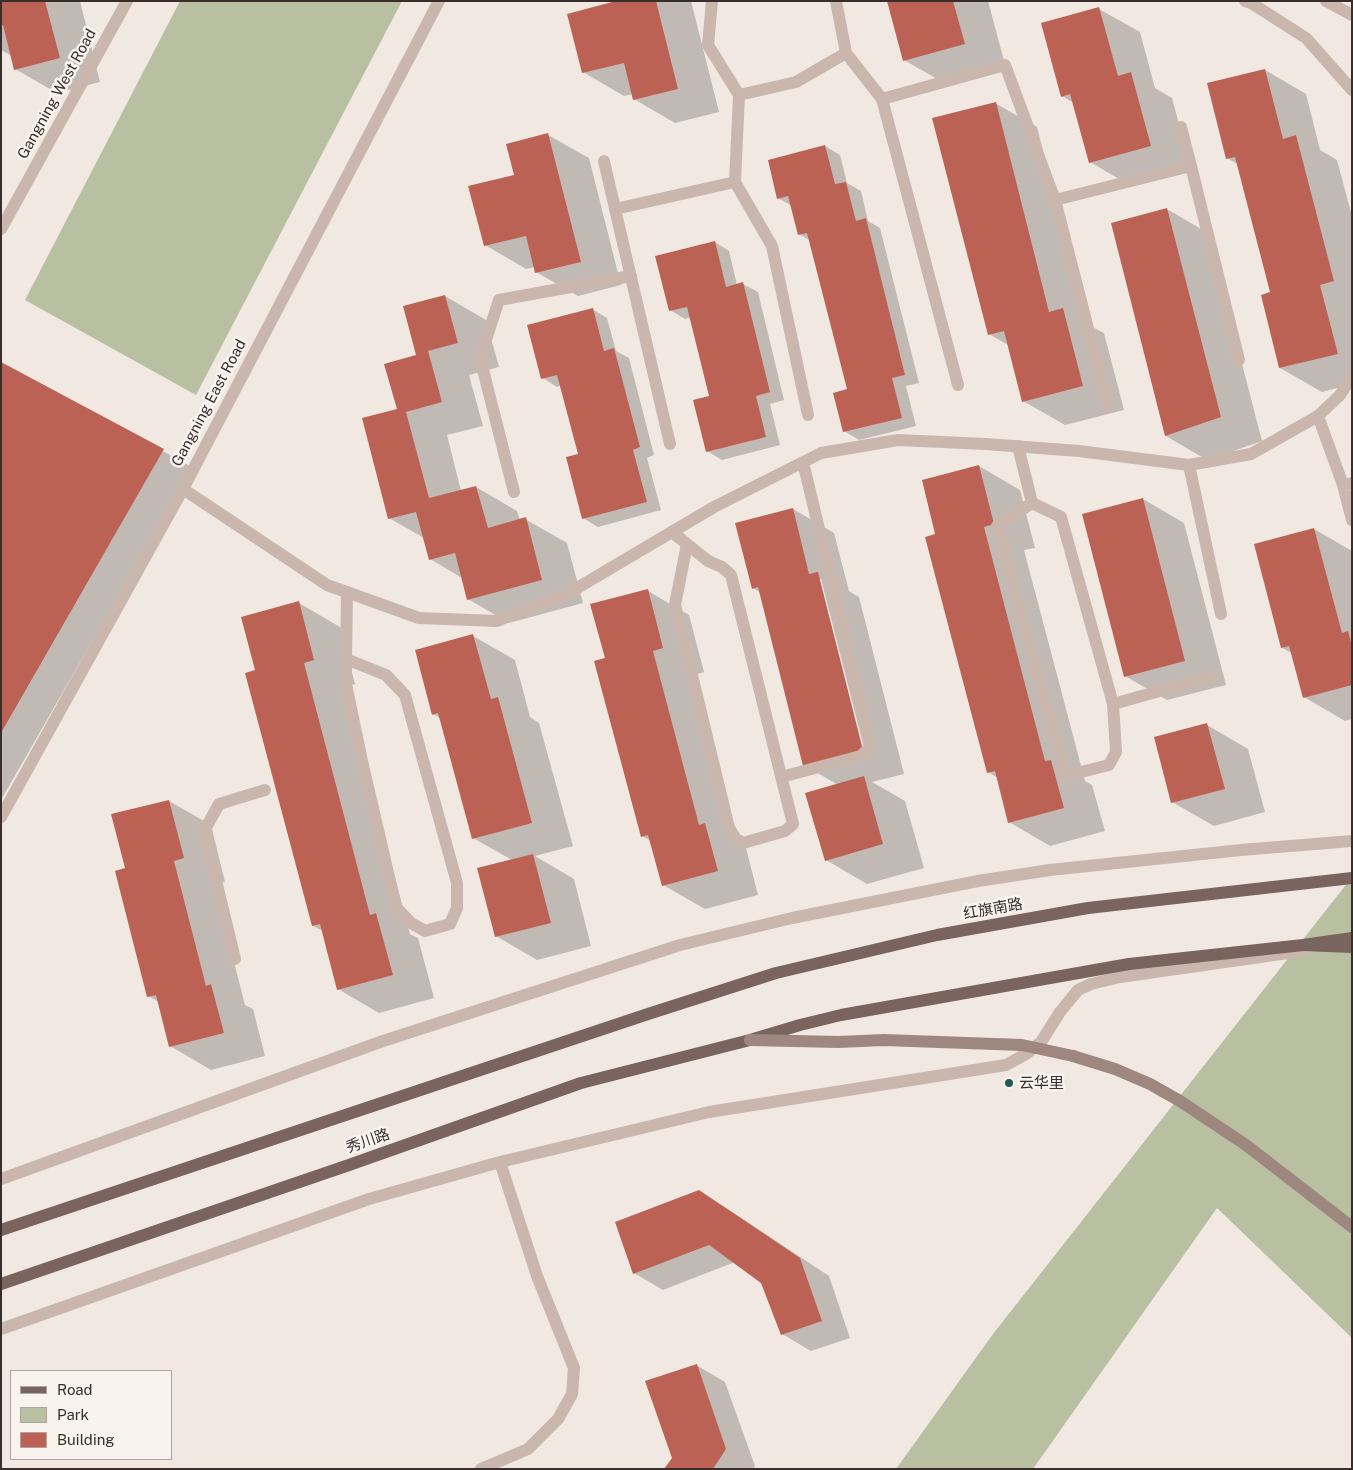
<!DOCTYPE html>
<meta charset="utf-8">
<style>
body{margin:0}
#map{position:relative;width:1353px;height:1470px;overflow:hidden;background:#f2e8e2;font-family:"Public Sans",sans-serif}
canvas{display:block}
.frame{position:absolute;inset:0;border:2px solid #392e2c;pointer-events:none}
.legend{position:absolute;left:10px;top:1370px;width:162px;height:90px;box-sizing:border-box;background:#f9f3ee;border:1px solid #aca4a0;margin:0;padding:6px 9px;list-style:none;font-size:15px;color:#392e2c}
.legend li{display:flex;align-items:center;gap:10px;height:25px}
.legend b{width:25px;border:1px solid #aca4a0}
</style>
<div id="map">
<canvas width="1353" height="1470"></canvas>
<div class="frame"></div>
<ul class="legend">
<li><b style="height:6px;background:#79645e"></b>Road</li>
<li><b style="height:14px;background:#b9c0a2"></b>Park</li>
<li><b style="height:14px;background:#bc6255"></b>Building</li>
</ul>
</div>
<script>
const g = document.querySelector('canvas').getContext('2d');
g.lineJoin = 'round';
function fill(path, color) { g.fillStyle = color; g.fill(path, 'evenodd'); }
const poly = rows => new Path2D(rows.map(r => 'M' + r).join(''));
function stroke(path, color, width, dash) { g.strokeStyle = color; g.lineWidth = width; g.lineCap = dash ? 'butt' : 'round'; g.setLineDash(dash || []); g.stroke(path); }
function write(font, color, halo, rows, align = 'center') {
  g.font = font + ' "Public Sans","Noto Sans SC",sans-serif'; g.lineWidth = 5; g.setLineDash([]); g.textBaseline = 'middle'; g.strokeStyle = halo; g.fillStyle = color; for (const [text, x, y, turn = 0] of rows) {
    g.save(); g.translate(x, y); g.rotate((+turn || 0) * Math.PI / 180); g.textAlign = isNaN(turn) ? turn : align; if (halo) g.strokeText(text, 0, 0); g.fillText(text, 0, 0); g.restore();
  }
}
fill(poly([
 [180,1,402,1,196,395,25,300],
 [1352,877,1352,1338,1217,1208,1033,1469,896,1469,993,1334]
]), '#b9c0a2');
fill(poly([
 [1,1,80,1,100,82,57,93,15,69,12,56,1,50],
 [613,1,691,1,719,112,675,123,634,99,633,94,624,96,583,72,613,3],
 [888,1,988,1,1006,68,946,84,904,60],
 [1099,9,1140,32,1155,88,1172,98,1191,169,1131,186,1090,162,1074,103,1062,96],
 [1265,70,1306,94,1320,150,1337,160,1352,216,1352,384,1322,392,1280,368,1262,296,1271,293,1239,165,1227,158],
 [995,103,1037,127,1087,324,1104,333,1124,410,1065,425,1023,401,1008,345,989,334],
 [548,135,589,158,621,285,578,296,536,272,535,267,526,269,485,245,515,176],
 [825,146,840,155,847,183,861,191,868,221,880,228,919,383,906,386,916,426,859,440,844,431,849,390,811,241,799,234,792,206,778,198],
 [1167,209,1208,233,1262,441,1207,460,1166,436],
 [715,242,729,251,737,285,743,284,758,292,784,400,770,404,780,445,722,460,707,451,711,397,691,317,685,319,670,310],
 [445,296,486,320,499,367,469,375,483,426,447,435,461,491,476,487,517,511,520,520,525,519,567,543,583,603,509,623,468,599,462,578,430,559,424,538,389,518,398,410,418,356],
 [592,309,607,318,616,351,629,358,654,455,647,458,661,510,598,527,583,518,580,455,561,385,557,387,543,378],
 [1,363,192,467,1,800],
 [979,466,1020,490,1035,548,1024,550,1085,781,1092,785,1105,831,1050,846,1009,822,998,778,988,772,937,535],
 [1143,499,1184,523,1226,685,1167,700,1125,676],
 [793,509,834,533,849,591,859,597,904,774,872,782,905,801,924,868,867,884,826,860,838,785,804,765,761,593,753,588],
 [818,579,821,579,866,756,863,757],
 [1314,529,1352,551,1352,719,1345,721,1304,697,1292,653,1282,648],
 [648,591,689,615,704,672,694,675,738,844,746,848,758,895,705,909,663,885,651,841,642,836,606,659],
 [299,603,340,627,355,684,344,687,410,934,418,938,434,998,379,1013,338,989,323,931,313,926],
 [473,636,515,660,530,717,539,723,573,846,535,856,574,879,591,946,537,960,496,936,512,860,473,838,440,718,433,714],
 [1207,725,1248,749,1265,812,1214,826,1172,802],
 [169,801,211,825,225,882,214,884,245,1005,253,1009,265,1056,211,1070,170,1046,159,1002,148,996,127,869],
 [698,1192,728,1209,829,1276,850,1338,811,1351,782,1334,762,1283,735,1262,663,1290,634,1273],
 [696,1365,725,1382,755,1466,753,1469,665,1469,673,1458]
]), '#0003');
fill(poly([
 [1,1,45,1,60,58,14,70,3,25,1,26],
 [611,1,656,1,678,89,633,100,624,63,582,73,567,14,612,2],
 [887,1,953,1,965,44,903,61],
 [1099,7,1118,76,1131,72,1151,146,1089,163,1070,94,1061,97,1041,23],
 [1265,69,1283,139,1296,135,1334,281,1320,285,1338,354,1279,368,1261,295,1270,292,1235,157,1226,159,1207,83],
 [996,102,1049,312,1063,308,1083,386,1022,402,1004,331,988,335,932,118],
 [548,133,581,262,535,273,526,236,484,246,468,186,514,175,506,144],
 [825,145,835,184,846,182,856,221,866,218,905,375,892,378,902,418,843,432,833,393,847,389,807,233,798,235,788,196,777,199,768,160],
 [1167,208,1221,417,1165,436,1111,223],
 [715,241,726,287,743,282,770,392,756,396,766,437,706,452,693,400,709,396,687,307,669,311,655,256],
 [445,295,458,343,428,351,442,402,406,412,429,498,476,486,488,528,526,517,542,580,467,600,455,553,429,560,416,512,388,519,362,418,397,409,384,364,416,355,403,306],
 [593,308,604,351,614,348,640,447,633,450,647,502,582,519,566,457,578,454,557,375,541,379,527,325],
 [1,362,164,449,1,733],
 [979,465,994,524,984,527,1045,761,1051,760,1064,808,1008,823,995,771,987,773,925,537,935,534,922,480],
 [1143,498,1185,661,1124,677,1082,514],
 [793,508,809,574,818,572,863,750,803,766,758,587,752,589,735,523],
 [1314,528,1342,633,1348,631,1352,646,1352,685,1303,698,1289,646,1281,648,1254,544],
 [648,589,663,648,653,651,699,825,705,823,718,871,662,886,648,835,641,837,594,661,605,658,590,604],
 [299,601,314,660,304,663,370,915,376,913,393,975,337,990,320,924,312,926,245,673,255,670,241,617],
 [473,634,491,699,498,697,532,823,472,839,438,713,432,715,415,650],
 [1207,723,1225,789,1171,803,1154,737],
 [864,776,883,844,825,861,805,793],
 [169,800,184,858,174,861,206,986,211,984,224,1033,169,1047,156,995,147,997,115,871,125,868,111,814],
 [533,854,551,923,495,937,477,868],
 [699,1190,800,1258,822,1321,781,1335,761,1283,709,1245,633,1274,615,1222],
 [697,1364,726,1449,713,1469,664,1469,672,1458,645,1381]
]), '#bc6255');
stroke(poly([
 [712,1,708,45,739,95,735,182,772,246,808,415],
 [1326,1,1352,15],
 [846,53,882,99,1005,65,1055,200,1108,406],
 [739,95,796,82,846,53,836,1],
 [882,99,958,385],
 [1181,127,1191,166],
 [604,161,615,209],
 [1055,200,1191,166,1239,360],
 [1318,416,1343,485,1352,483],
 [670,444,615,209,735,182],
 [1018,446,1032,503,1061,517,1113,704,1116,752,1109,765,1065,776,997,526,1032,503],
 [1189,465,1221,614],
 [1343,485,1352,520],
 [514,492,480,358,499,300,631,276],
 [672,532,687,544,708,561,722,567,731,575,793,824,785,831,743,843,736,839,729,828,675,605,687,544],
 [346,659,386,675,405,695,457,883,457,908,450,924,425,931,411,923,396,907,362,761,346,684,346,659,347,592],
 [1113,704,1210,677],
 [781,777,861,756,871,746,803,462],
 [235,959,204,831,219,804,265,790]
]), '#c9b7ae', 12);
stroke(poly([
 [1245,1,1251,3,1306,38,1352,90],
 [1,229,127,1],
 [183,489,327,585,419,618,497,621,567,594,714,507,821,453,898,440,986,444,1079,451,1189,465,1251,454,1318,416,1340,395,1352,376],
 [1,817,183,489,439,1],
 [1,1179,383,1041,680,945,792,918,978,881,1050,870,1241,850,1352,841],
 [1,1329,369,1199,500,1162,709,1112,1006,1065,1026,1054,1041,1042,1060,1012,1078,990,1091,984,1120,977,1309,950],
 [481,1469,528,1449,558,1419,572,1394,574,1368,537,1276,500,1162]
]), '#c9b7ae', 12);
stroke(poly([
 [1073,1056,1115,1069,1150,1084,1180,1101,1246,1145,1352,1227]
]), '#9d877f', 12);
stroke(poly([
 [1,1230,648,1014,776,973,937,935,1088,908,1352,878],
 [1,1284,349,1165,581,1083,750,1040,800,1025,841,1015,1129,964,1303,945,1352,938]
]), '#79645e', 12);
stroke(poly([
 [750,1040,838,1042,884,1040,1022,1045,1073,1056]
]), '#9d877f', 12);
stroke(poly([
 [1303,945,1352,947]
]), '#79645e', 12);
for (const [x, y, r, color] of [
 [1009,1083,5,"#245755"]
]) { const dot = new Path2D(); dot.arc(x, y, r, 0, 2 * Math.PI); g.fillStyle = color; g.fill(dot); stroke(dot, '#f9f3ee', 2); }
write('15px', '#392e2c', '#f9f3ee', [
 ["Gangning West Road",57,94,-61],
 ["Gangning East Road",209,403,-62],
 ["红旗南路",993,909,-10],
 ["秀川路",368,1141,-19]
]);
write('15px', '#392e2c', '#f9f3ee', [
 ["云华里",1019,1083]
], 'left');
</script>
